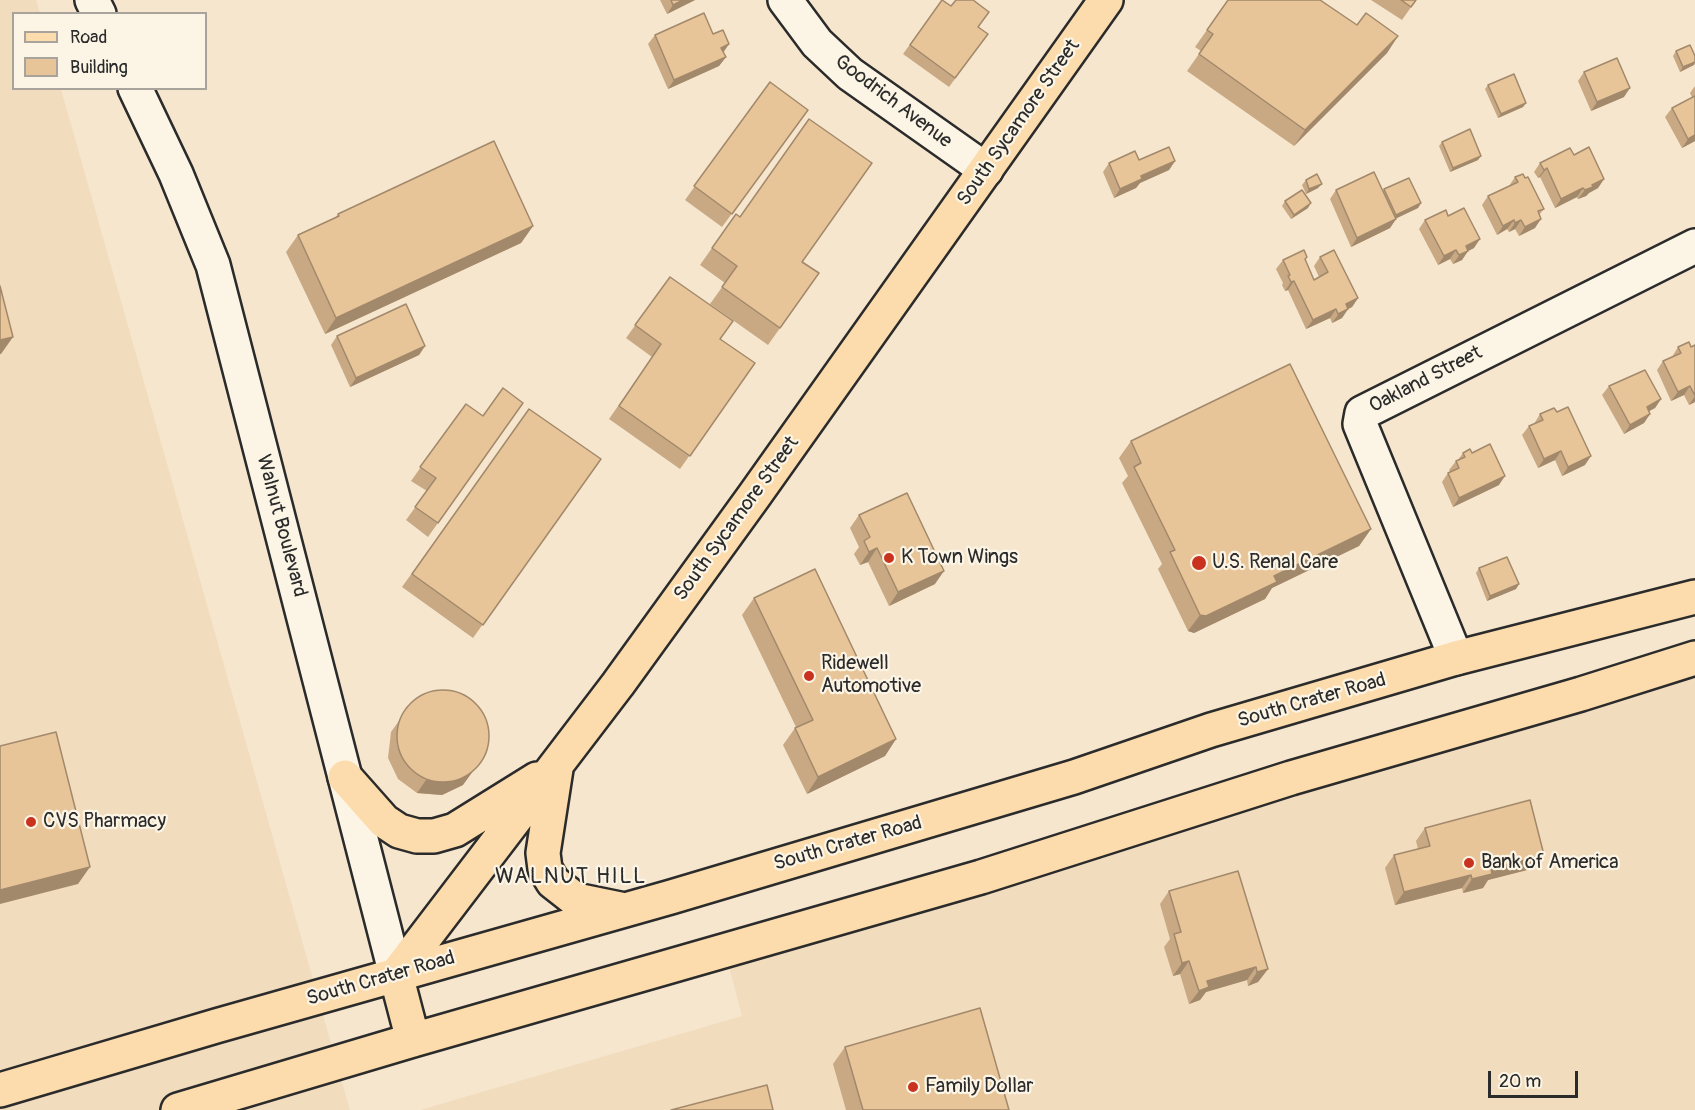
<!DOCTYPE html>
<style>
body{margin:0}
#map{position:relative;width:1695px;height:1110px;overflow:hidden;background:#f6e6ce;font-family:Pangolin,sans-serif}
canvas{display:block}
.legend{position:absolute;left:12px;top:12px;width:195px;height:78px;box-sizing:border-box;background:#fcf5e5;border:2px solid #a8a49b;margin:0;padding:8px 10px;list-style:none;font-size:18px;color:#2b2b2b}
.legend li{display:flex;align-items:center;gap:12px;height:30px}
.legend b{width:30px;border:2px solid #a8a49b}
.scale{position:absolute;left:1488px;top:1071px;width:90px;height:27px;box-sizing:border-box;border:3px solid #2b2b2b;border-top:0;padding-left:8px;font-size:18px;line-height:21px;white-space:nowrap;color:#2b2b2b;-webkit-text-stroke:4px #fcf5e5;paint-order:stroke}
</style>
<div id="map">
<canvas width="1695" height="1110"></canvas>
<ul class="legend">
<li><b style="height:8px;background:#fcdcac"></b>Road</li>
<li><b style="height:16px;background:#e8c499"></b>Building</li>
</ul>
<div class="scale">20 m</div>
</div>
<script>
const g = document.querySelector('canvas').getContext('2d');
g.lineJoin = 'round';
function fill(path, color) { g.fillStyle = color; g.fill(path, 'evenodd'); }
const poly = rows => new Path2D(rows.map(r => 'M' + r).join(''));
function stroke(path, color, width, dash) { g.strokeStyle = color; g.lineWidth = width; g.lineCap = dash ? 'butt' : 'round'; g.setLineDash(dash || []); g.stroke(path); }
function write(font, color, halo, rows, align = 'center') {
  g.font = font + ' Pangolin,sans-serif'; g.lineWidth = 4.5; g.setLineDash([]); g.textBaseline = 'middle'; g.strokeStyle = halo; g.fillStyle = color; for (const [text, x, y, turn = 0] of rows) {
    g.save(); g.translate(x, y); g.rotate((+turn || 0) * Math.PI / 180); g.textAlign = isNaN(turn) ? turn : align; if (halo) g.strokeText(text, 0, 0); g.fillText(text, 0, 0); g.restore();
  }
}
fill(poly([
 [0,0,36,0,40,13,14,14,14,88,61,89,350,1110,0,1110],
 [1695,664,1695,1110,420,1110,742,1016,725,951]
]), '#f2dcbe');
const minor = poly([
 [92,0,99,14],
 [785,0,817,43,850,74,986,170],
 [135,88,176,174,213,265,396,975],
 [1456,658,1360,424,1362,413,1695,246]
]);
const major = poly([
 [556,769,543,853,545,869,553,882,576,900,620,909],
 [345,777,384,821,399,831,417,836,434,836,455,830,537,779],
 [396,975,618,684,754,496,1106,0],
 [396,975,413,1040],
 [0,1090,216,1026,671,897,1074,777,1211,730,1456,658,1695,597],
 [178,1110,413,1040,981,877,1291,778,1581,694,1695,658]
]);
stroke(minor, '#2b2b2b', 38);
stroke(major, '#2b2b2b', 38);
stroke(minor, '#fcf5e5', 33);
stroke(major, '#fcdcac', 33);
fill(poly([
 [660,0,695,0,667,14],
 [942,0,988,34,949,87,903,54],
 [1228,0,1357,25,1398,36,1387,53,1294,146,1187,71,1201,51,1195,47],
 [1371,0,1416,0,1402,20],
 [713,34,726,57,719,66,668,89,648,44,655,35],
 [1676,51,1695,56,1695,64,1680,72,1673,56],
 [1584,72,1624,97,1591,111,1578,81],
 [770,82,799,123,722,227,685,200],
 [1488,85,1526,103,1523,107,1498,118,1485,89],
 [1695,86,1695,141,1682,148,1665,117,1672,108,1692,97,1690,93],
 [1442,142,1478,160,1450,172,1439,146],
 [1574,155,1604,179,1598,188,1589,193,1586,196,1578,199,1577,197,1555,208,1540,177,1538,178,1534,172,1540,163],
 [1139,160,1175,161,1169,170,1140,183,1136,188,1114,198,1103,172,1109,163],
 [1515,177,1544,209,1539,215,1535,228,1519,236,1515,229,1509,232,1507,229,1497,235,1482,205,1488,196,1509,186],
 [1306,180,1318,188,1306,194,1302,185],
 [1384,189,1421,203,1418,208,1396,218,1396,219,1390,228,1351,247,1330,199,1336,190,1383,191],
 [1285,201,1308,208,1291,219,1282,206],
 [338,214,533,226,521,243,325,334,286,252,298,235,335,218],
 [736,214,819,273,768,345,710,304,725,283,700,265],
 [1448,216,1474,248,1468,251,1462,260,1453,264,1450,259,1438,265,1419,229,1425,220],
 [1320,257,1358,298,1352,307,1348,309,1342,318,1332,323,1330,318,1306,329,1288,290,1285,291,1282,285,1283,283,1276,269,1283,260,1305,260,1314,280,1319,277,1314,266],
 [670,277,720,339,755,363,680,469,609,419,652,357,626,338],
 [337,336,425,346,419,355,350,387,331,345],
 [1695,345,1695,402,1689,405,1684,395,1671,401,1657,370,1663,361,1672,357,1678,347,1691,347],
 [1609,386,1661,399,1655,408,1649,411,1650,414,1644,423,1624,434,1602,395],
 [523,403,428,537,406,520,427,491,411,481,466,404,483,416],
 [529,409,601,459,473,638,402,587],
 [1540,414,1585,465,1562,476,1555,460,1538,468,1522,435,1529,426,1534,424],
 [1131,441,1371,529,1359,546,1272,588,1265,599,1194,633,1188,631,1158,569,1162,564,1122,483,1128,476,1119,458],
 [1463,453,1472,453,1499,485,1453,507,1442,482,1448,473,1450,472,1449,470,1456,461,1458,460],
 [859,515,935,584,889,606,868,562,860,565,854,554,859,547,850,528],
 [1479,568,1519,584,1516,589,1487,601,1476,573],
 [754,598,896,739,885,756,807,794,783,745,795,728,796,727,742,615],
 [413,701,463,785,442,795,417,793,398,779,388,758,391,732],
 [1425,828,1535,868,1488,880,1483,888,1463,893,1462,888,1395,905,1385,868,1394,855,1418,849,1416,841],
 [1169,891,1268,969,1258,982,1248,986,1247,980,1206,992,1200,1000,1189,1004,1180,974,1173,976,1164,947,1170,939,1160,904],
 [845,1047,1009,1110,846,1110,833,1064]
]), '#c8a984');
fill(poly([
 [683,0,695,0,667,14,673,5],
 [1398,36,1387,53,1294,146,1305,130],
 [729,44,723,53,721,48],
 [726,57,719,66,668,89,674,80],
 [1695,62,1694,65,1680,72,1683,67],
 [1630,88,1624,97,1591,111,1597,102],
 [1526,103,1523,107,1498,118,1501,114],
 [1695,135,1695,141,1682,148,1688,139],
 [1481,156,1478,160,1450,172,1453,168],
 [1175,161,1169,170,1140,183,1136,188,1114,198,1120,189,1141,176],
 [1547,168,1540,177,1538,178,1544,170],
 [1604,179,1598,188,1589,193,1586,196,1578,199,1585,190,1592,185],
 [1322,184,1318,188,1306,194,1309,189],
 [1583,188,1577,197,1555,208,1561,199],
 [1311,203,1308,208,1291,219,1294,215],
 [1421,203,1418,208,1393,220,1396,215],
 [1396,219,1390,228,1351,247,1357,238],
 [1541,219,1535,228,1519,236,1525,227],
 [1514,220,1507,229,1497,235,1503,226],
 [1521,220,1515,229,1509,232,1515,223],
 [533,226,521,243,325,334,336,318],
 [1480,239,1474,248,1468,251,1462,260,1453,264,1466,246],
 [1456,250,1450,259,1438,265,1444,256],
 [1294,281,1288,290,1285,291,1291,282],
 [1358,298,1352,307,1342,312,1348,309,1342,318,1332,323,1346,304],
 [1336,309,1330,318,1306,329,1313,320],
 [13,337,1,354,0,354,0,340],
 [425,346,419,355,350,387,356,378],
 [1690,386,1684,395,1671,401,1678,392],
 [1695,396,1695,402,1689,405],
 [1661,399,1655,408,1640,416,1647,407],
 [1650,414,1644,423,1624,434,1630,425],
 [1561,451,1555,460,1538,468,1544,459],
 [1591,456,1585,465,1562,476,1568,467],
 [1505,476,1499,485,1453,507,1459,498],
 [1371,529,1359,546,1272,588,1265,599,1194,633,1188,631,1200,615,1274,576],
 [877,548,868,562,860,565,869,552],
 [944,571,935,584,889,606,898,592],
 [1519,584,1516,589,1487,601,1490,596],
 [896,739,885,756,807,794,818,777],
 [487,752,463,785,442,795,417,793,426,780],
 [1544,855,1535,868,1488,880,1483,888,1463,893,1472,879,1491,869],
 [90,867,78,884,0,904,0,890],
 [1471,875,1462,888,1395,905,1404,892],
 [1189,961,1180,974,1173,976,1182,963],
 [1256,967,1247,980,1206,992,1200,1000,1189,1004,1199,991,1207,981],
 [1268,969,1258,982,1248,986,1257,972]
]), '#a2896b');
const building = poly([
 [671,0,683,0,673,5,671,0],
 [942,0,951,6,956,0,973,0,989,12,978,27,988,34,955,78,910,45,942,0],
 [1228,0,1320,0,1357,25,1366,13,1398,36,1305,130,1199,54,1213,34,1207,30,1228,0],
 [1401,0,1416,0,1411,7,1401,0],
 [704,13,713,34,723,30,729,44,721,48,726,57,674,80,655,35,704,13],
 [1690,45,1695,56,1695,62,1683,67,1676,51,1690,45],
 [1617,58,1630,88,1597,102,1584,72,1617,58],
 [1514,74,1526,103,1501,114,1488,85,1514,74],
 [770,82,808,110,732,214,694,186,770,82],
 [1695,96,1695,135,1688,139,1672,108,1695,96],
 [809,119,872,163,802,262,819,273,780,328,722,287,737,266,712,248,736,214,740,217,809,119],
 [1470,129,1481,156,1453,168,1442,142,1470,129],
 [494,141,533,226,336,318,298,235,339,216,338,214,494,141],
 [1169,147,1175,161,1141,176,1142,179,1120,189,1109,163,1135,151,1139,160,1169,147],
 [1589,147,1604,179,1592,185,1593,187,1585,190,1583,188,1561,199,1547,168,1544,170,1540,163,1570,148,1574,155,1589,147],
 [1374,172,1396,219,1357,238,1336,190,1374,172],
 [1317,174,1322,184,1309,189,1306,180,1317,174],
 [1523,174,1525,178,1528,177,1544,209,1538,211,1541,219,1525,227,1521,220,1515,223,1514,220,1503,226,1488,196,1518,182,1515,177,1523,174],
 [1409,178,1421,203,1396,215,1384,189,1409,178],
 [1302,190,1311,203,1294,215,1285,201,1302,190],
 [1464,208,1480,239,1466,246,1468,251,1459,255,1456,250,1444,256,1425,220,1446,210,1448,216,1464,208],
 [1304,250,1307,257,1305,259,1314,280,1328,272,1320,257,1334,250,1358,298,1346,304,1348,309,1338,314,1336,309,1313,320,1294,281,1291,282,1288,276,1290,275,1283,260,1304,250],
 [670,277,733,321,720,339,755,363,690,456,619,406,661,344,635,325,670,277],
 [0,286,13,337,0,340,0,286],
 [406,304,425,346,356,378,337,336,406,304],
 [1689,342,1691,347,1695,345,1695,396,1690,386,1678,392,1663,361,1681,353,1678,347,1689,342],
 [1290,364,1371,529,1274,576,1277,582,1206,616,1200,615,1170,552,1175,550,1134,467,1141,463,1131,441,1290,364],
 [1645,370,1661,399,1647,407,1650,414,1630,425,1609,386,1645,370],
 [503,388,523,403,438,523,415,507,436,478,420,467,466,404,483,416,503,388],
 [1568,407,1591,456,1568,467,1561,451,1544,459,1529,426,1543,420,1540,414,1554,408,1557,412,1568,407],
 [529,409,601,459,483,625,412,574,529,409],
 [1490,444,1505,476,1459,498,1448,473,1459,468,1456,461,1465,457,1463,453,1470,449,1472,453,1490,444],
 [907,493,944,571,898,592,877,548,869,552,864,541,870,537,859,515,907,493],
 [1507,557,1519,584,1490,596,1479,568,1507,557],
 [815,569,896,739,818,777,795,728,813,720,754,598,815,569],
 '397 736a46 46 0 1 1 92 0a46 46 0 1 1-92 0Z',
 [56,732,90,867,0,890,0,746,56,732],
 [1530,800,1544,855,1491,869,1492,874,1472,879,1471,875,1404,892,1394,855,1430,846,1425,828,1530,800],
 [1238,871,1268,969,1257,972,1256,967,1207,981,1209,987,1199,991,1189,961,1182,963,1174,934,1181,932,1169,891,1238,871],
 [980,1008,1009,1110,863,1110,845,1047,980,1008],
 [767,1085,773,1110,671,1110,767,1085]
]);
fill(building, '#e8c499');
stroke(building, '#a2896b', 1.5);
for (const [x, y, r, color] of [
 [889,558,6,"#c8321e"],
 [1199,563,8,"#c8321e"],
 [809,676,6,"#c8321e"],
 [31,822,6,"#c8321e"],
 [1469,863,6,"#c8321e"],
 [913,1087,6,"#c8321e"]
]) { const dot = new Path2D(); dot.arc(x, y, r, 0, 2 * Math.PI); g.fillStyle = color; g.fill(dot); stroke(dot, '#fcf5e5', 2); }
write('20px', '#2b2b2b', '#fcf5e5', [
 ["Goodrich Avenue",893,102,37],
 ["South Sycamore Street",1019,123,-55],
 ["Oakland Street",1426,380,-27],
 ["South Sycamore Street",737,519,-54],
 ["Walnut Boulevard",281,526,75],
 ["South Crater Road",1312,701,-16],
 ["South Crater Road",848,844,-16],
 ["South Crater Road",381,979,-16]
]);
write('20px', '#2b2b2b', '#fcf5e5', [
 ["K Town Wings",901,558],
 ["U.S. Renal Care",1212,563],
 ["Ridewell",821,664],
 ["Automotive",821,687],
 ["CVS Pharmacy",43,822],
 ["Bank of America",1481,863],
 ["Family Dollar",925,1087]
], 'left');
g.letterSpacing = '1.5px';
write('22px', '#2b2b2b', '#fcf5e5', [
 ["WALNUT HILL",571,877]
]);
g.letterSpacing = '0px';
</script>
